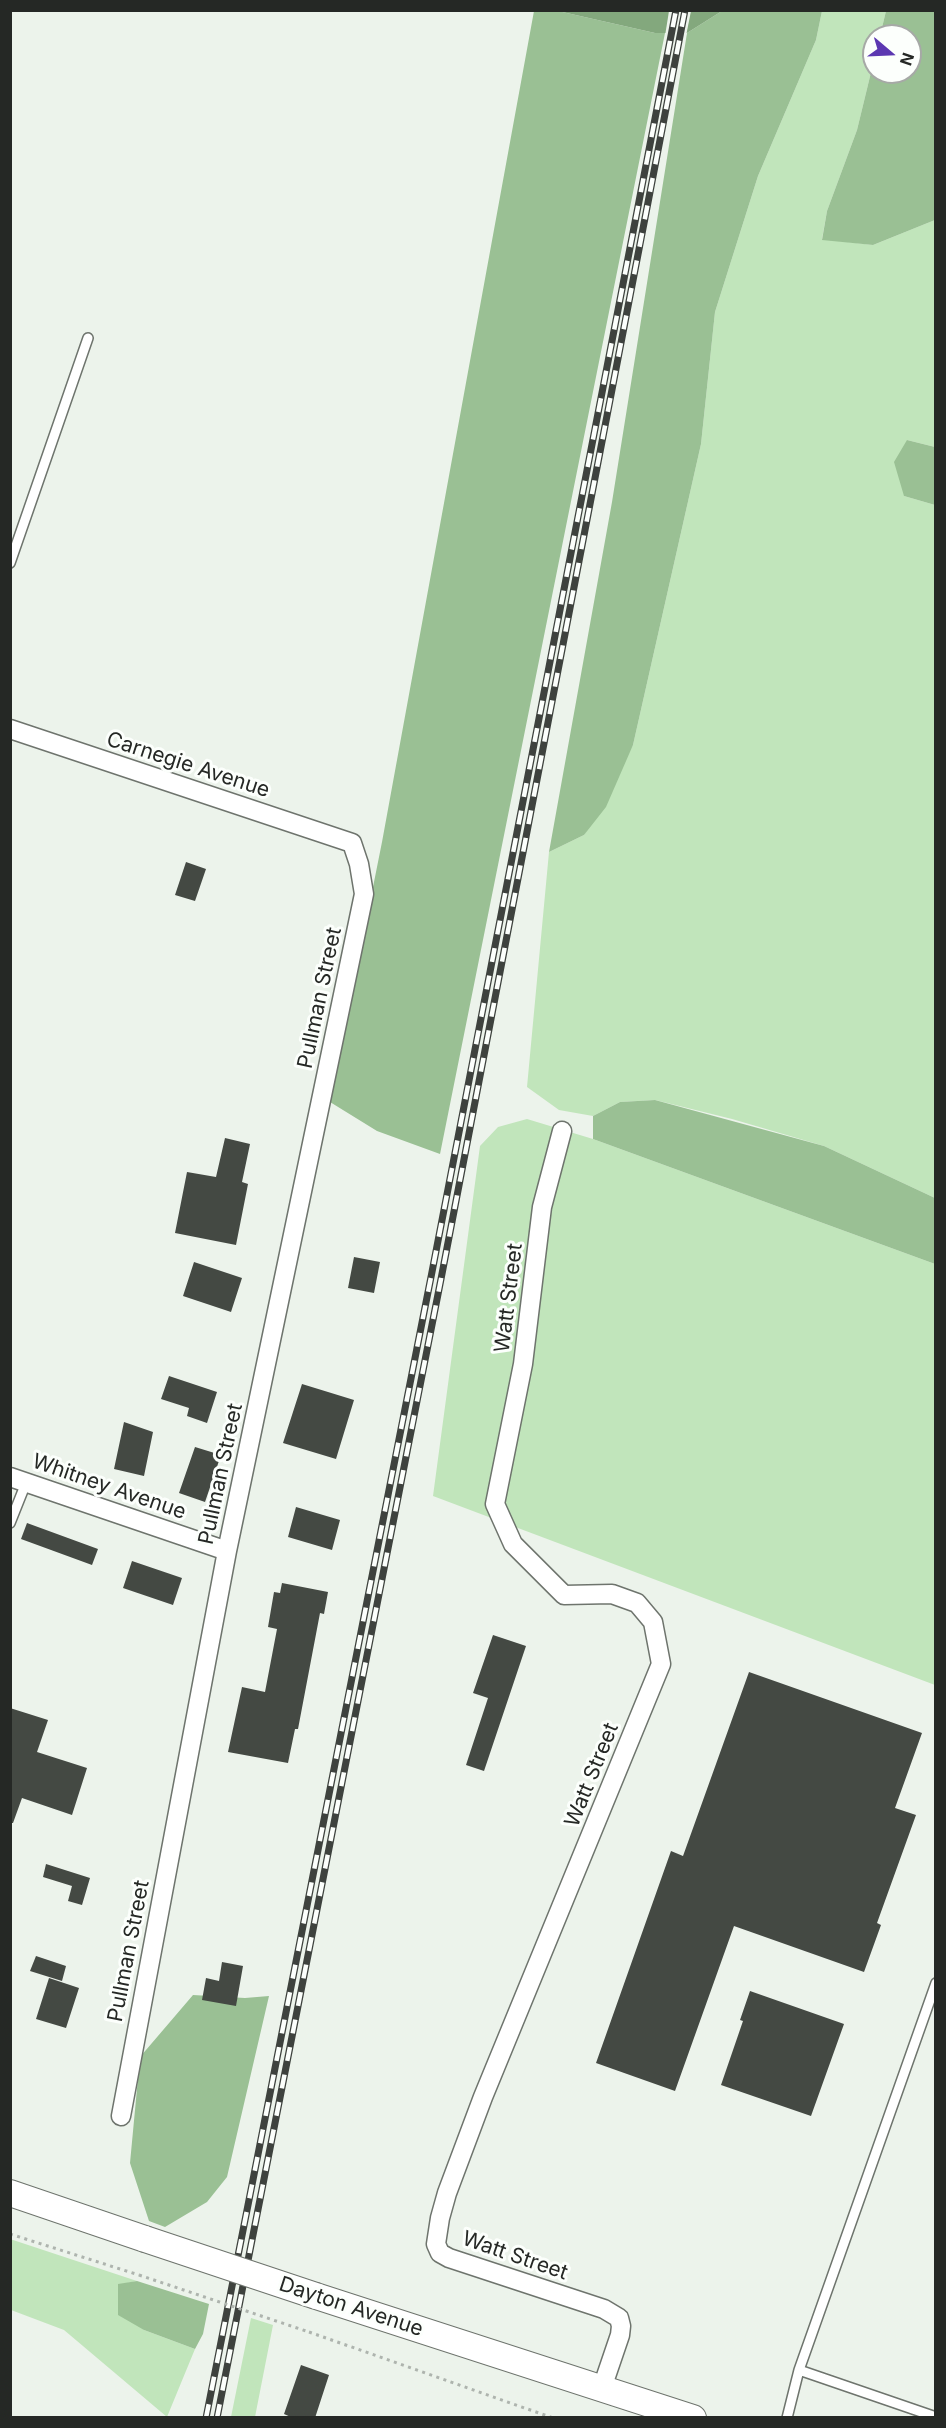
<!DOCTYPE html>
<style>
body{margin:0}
#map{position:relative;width:946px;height:2428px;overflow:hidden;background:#ecf3eb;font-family:Inter,sans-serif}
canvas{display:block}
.frame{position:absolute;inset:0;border:12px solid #252825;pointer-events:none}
.north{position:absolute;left:862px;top:24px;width:60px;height:60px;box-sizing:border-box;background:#fcfffc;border:2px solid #a6a9a6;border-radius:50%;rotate:109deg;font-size:16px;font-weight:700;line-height:24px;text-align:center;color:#252825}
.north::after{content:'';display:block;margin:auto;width:21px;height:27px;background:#5c38b1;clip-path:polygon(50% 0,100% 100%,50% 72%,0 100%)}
</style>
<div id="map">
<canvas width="946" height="2428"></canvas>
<div class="frame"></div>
<div class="north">N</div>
</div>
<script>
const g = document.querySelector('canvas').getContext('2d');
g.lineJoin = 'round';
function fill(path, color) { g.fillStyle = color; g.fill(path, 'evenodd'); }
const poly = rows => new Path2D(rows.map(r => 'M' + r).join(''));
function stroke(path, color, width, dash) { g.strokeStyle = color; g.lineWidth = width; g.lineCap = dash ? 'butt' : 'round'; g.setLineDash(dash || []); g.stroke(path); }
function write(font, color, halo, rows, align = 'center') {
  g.font = font + ' Inter,sans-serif'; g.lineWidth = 6; g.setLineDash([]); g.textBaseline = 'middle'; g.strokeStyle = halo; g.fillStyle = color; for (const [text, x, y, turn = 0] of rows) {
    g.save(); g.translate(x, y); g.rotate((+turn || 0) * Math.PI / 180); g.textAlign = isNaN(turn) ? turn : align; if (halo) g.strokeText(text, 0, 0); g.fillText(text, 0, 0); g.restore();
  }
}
fill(poly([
 [822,11,886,11,880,36,874,36,874,60,857,130,827,211,822,239,873,245,935,220,935,447,907,440,904,496,935,505,935,1198,824,1146,732,1119,655,1100,620,1102,593,1116,559,1110,527,1087,549,852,584,835,633,745,701,444,715,312,758,176,816,40],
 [527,1119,593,1139,935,1264,935,1685,433,1496,480,1146,498,1127],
 [10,2239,137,2281,118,2285,144,2330,195,2349,167,2417,64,2330,11,2310],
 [251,2318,273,2325,255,2417,231,2417]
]), '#c1e5bb');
fill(poly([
 [534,11,558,11,655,33,665,33,440,1154,377,1131,330,1102,382,842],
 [722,11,822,11,816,40,758,176,715,312,701,444,633,745,606,807,584,835,549,852,612,502,687,33],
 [886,11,935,11,935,220,873,245,822,240,827,211,857,130,874,60,874,72,910,72,910,36,880,36],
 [907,440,935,447,935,505,904,496,894,462],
 [655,1100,824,1146,935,1198,935,1264,593,1139,593,1116,620,1102],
 [193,1995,245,1998,269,1996,227,2177,207,2202,165,2227,149,2221,130,2163,140,2057],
 [137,2281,209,2304,203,2334,195,2349,144,2330,118,2315,118,2284]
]), '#9ac094');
fill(poly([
 [558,11,722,11,687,33,655,33]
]), '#83a87d');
fill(poly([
 [669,11,691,11,686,36,665,36]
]), '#ecf3eb');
fill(poly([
 [186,862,206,869,195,901,175,895],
 [225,1138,250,1144,242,1182,248,1184,236,1245,175,1233,187,1172,216,1177],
 [354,1257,380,1262,374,1293,348,1288],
 [194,1262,242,1278,231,1312,183,1296],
 [169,1376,217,1392,207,1423,187,1416,189,1408,161,1399],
 [302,1384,354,1400,336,1459,283,1443],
 [124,1422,153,1432,144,1476,114,1469],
 [195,1447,221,1455,205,1502,179,1493],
 [296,1507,340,1520,332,1550,288,1537],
 [27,1523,98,1549,92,1565,21,1539],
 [132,1561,182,1578,173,1605,123,1588],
 [282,1583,328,1592,324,1614,320,1613,298,1729,295,1729,288,1763,228,1752,242,1687,265,1692,277,1629,268,1627,274,1592,280,1593],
 [493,1635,526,1646,484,1771,466,1765,488,1698,473,1693],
 [749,1672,922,1733,895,1808,916,1815,877,1923,881,1925,864,1972,734,1926,675,2091,596,2063,671,1851,683,1856],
 [10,1708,48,1720,37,1752,87,1768,72,1815,22,1798,13,1823,10,1823],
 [46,1864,90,1878,82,1905,68,1901,72,1886,43,1877],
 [36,1956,66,1966,62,1981,30,1971],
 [222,1962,243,1966,236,2006,202,2000,206,1978,219,1981],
 [49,1978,79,1988,66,2028,36,2019],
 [750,1991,844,2024,811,2116,721,2085,743,2021,740,2020],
 [301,2365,329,2375,315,2418,293,2418,284,2414]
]), '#444943');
const service = poly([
 [10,563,88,338],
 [10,1523,26,1483],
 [799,2370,936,2417],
 [787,2418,799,2370,936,1983]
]);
const minor = poly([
 [10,729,352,843,359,864,364,894,227,1551,121,2116],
 [562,1131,542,1207,523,1364,495,1504,513,1544,564,1595,612,1594,637,1603,653,1622,661,1664,483,2097,447,2193,440,2218,436,2244,440,2253,449,2258,604,2309,619,2318,621,2326,620,2335,602,2388],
 [10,1477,227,1551]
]);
const secondary = poly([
 [10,2193,145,2239],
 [316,2296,693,2418]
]);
stroke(service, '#6e746d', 12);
stroke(minor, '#6e746d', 21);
stroke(secondary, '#6e746d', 28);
stroke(poly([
 [10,2234,139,2275],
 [309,2332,553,2418]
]), '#aeb4ae', 3, [3, 4.5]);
stroke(service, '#fff', 9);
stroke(minor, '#fff', 18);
stroke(secondary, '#fff', 26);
const rail = poly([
 [206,2418,431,1277,676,10],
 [217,2418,441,1279,685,10]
]);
stroke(rail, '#3e423e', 7);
stroke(rail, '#fcfffc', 4.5, [14]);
const secondaryBridge = poly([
 [145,2239,316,2296]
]);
stroke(secondaryBridge, '#6e746d', 28, []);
stroke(poly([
 [139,2275,309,2332]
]), '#aeb4ae', 3, [3, 4.5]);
stroke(secondaryBridge, '#fff', 26);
write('21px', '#252825', '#fcfffc', [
 ["Carnegie Avenue",188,765,18],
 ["Pullman Street",320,998,-78],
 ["Watt Street",509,1298,-83],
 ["Pullman Street",221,1474,-78],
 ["Whitney Avenue",109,1487,19],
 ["Watt Street",592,1775,-68],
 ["Pullman Street",129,1951,-79],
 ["Watt Street",515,2256,19],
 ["Dayton Avenue",351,2307,18]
]);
</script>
